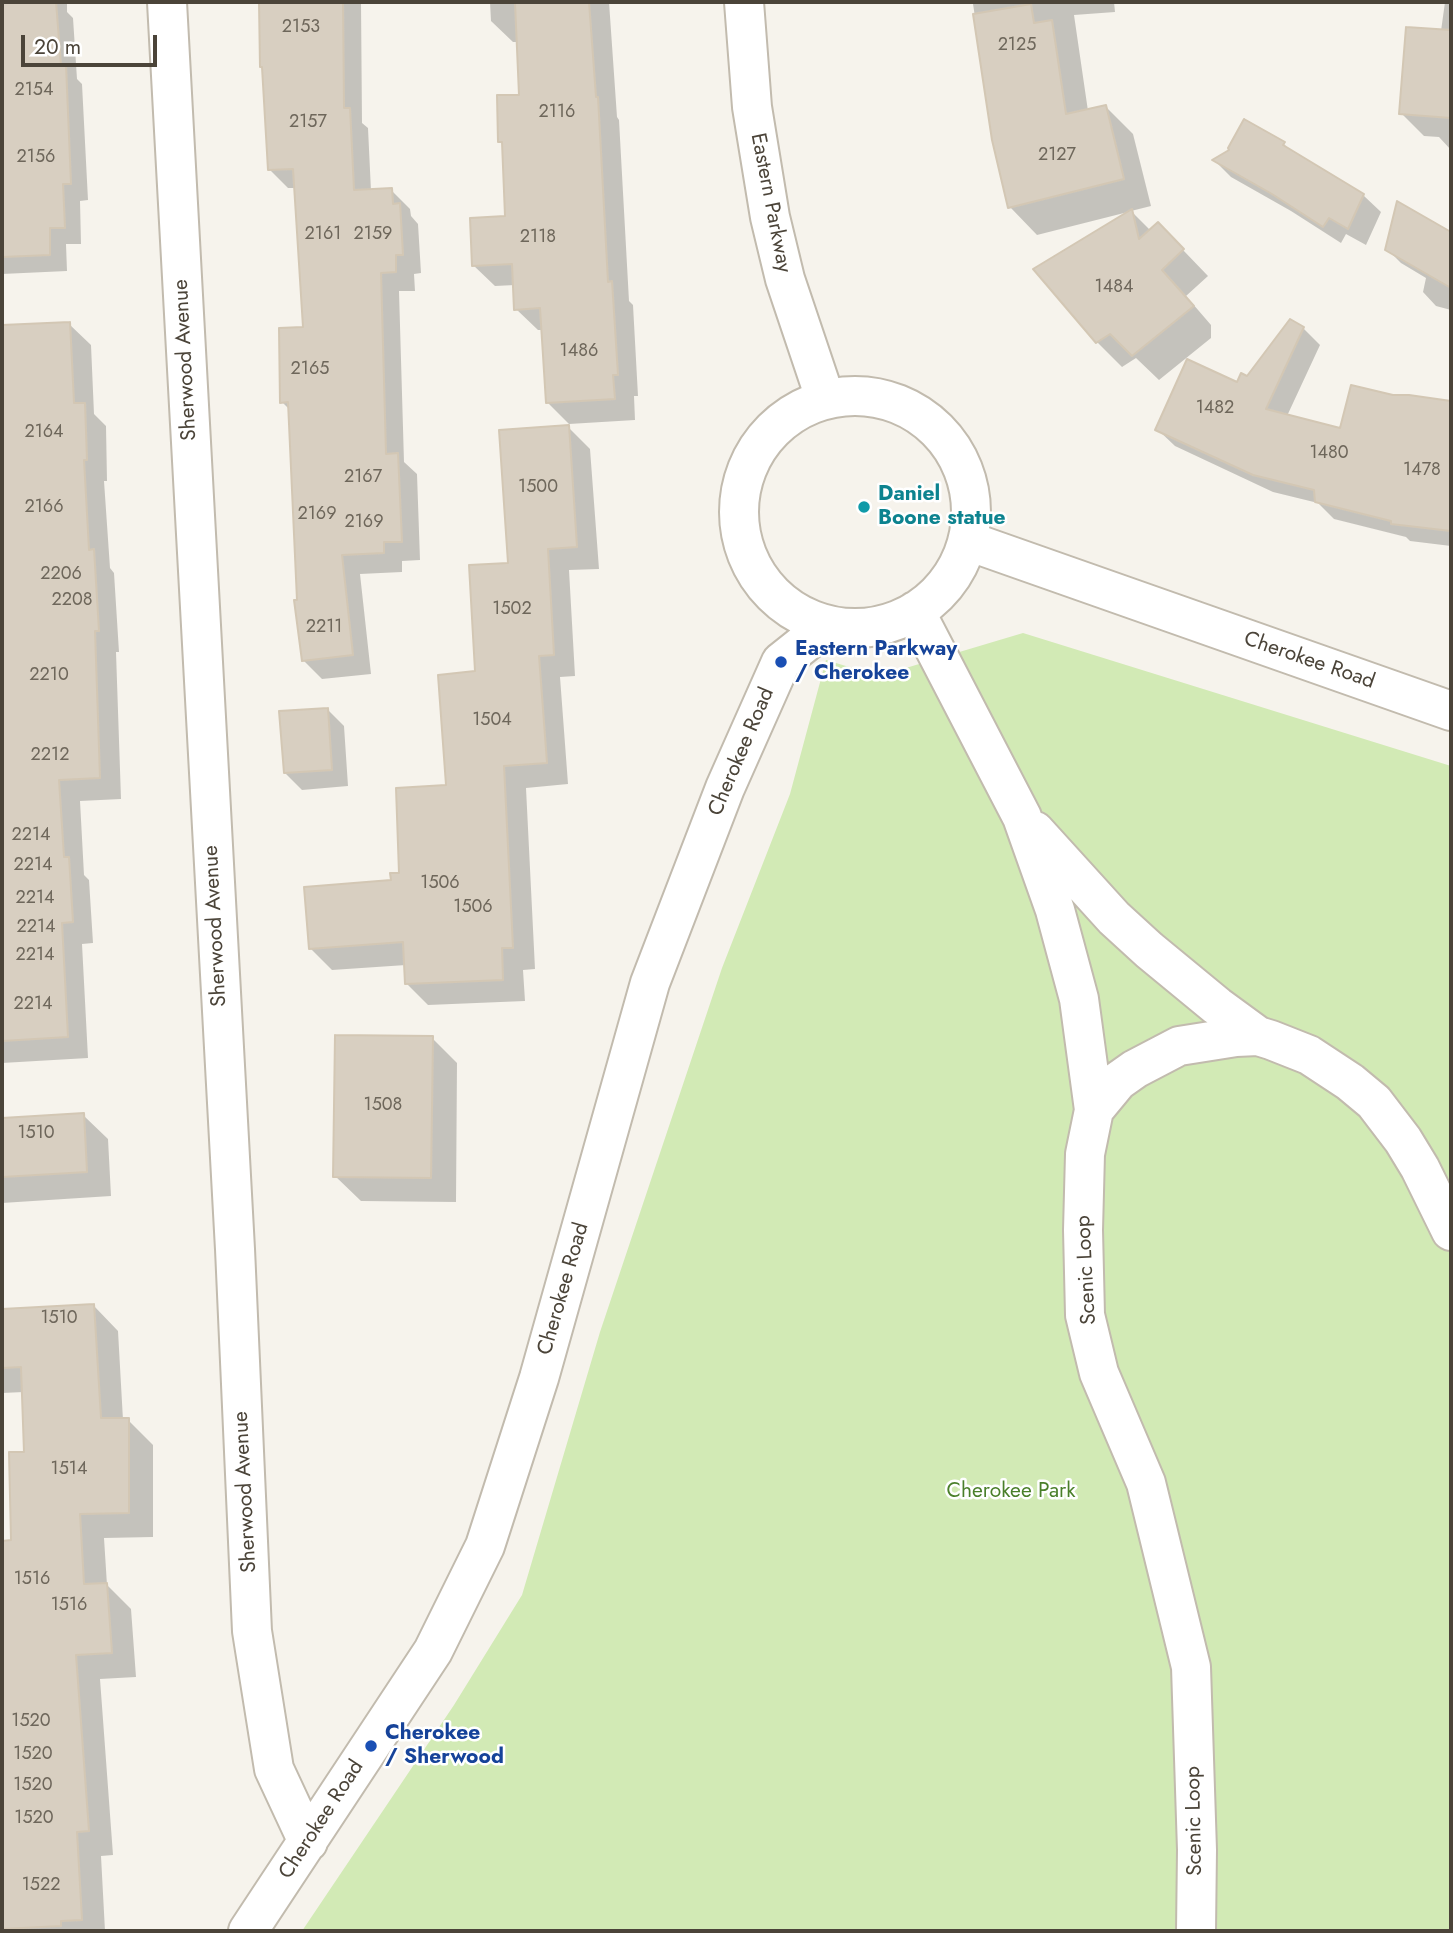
<!DOCTYPE html>
<style>
body{margin:0}
#map{position:relative;width:1453px;height:1933px;overflow:hidden;background:#f6f3ec;font-family:Jost,sans-serif}
canvas{display:block}
.frame{position:absolute;inset:0;border:4px solid #4b4439;pointer-events:none}
.scale{position:absolute;left:21px;top:35px;width:136px;height:32px;box-sizing:border-box;border:4px solid #4b4439;border-top:0;padding-left:9px;font-size:21px;line-height:24px;white-space:nowrap;color:#4b4439;-webkit-text-stroke:5px #fff;paint-order:stroke}
</style>
<div id="map">
<canvas width="1453" height="1933"></canvas>
<div class="frame"></div>
<div class="scale">20 m</div>
</div>
<script>
const g = document.querySelector('canvas').getContext('2d');
g.lineJoin = 'round';
function fill(path, color) { g.fillStyle = color; g.fill(path, 'evenodd'); }
const poly = rows => new Path2D(rows.map(r => 'M' + r).join(''));
function stroke(path, color, width, dash) { g.strokeStyle = color; g.lineWidth = width; g.lineCap = dash ? 'butt' : 'round'; g.setLineDash(dash || []); g.stroke(path); }
function write(font, color, halo, rows, align = 'center') {
  g.font = font + ' Jost,sans-serif'; g.lineWidth = 5; g.setLineDash([]); g.textBaseline = 'middle'; g.strokeStyle = halo; g.fillStyle = color; for (const [text, x, y, turn = 0] of rows) {
    g.save(); g.translate(x, y); g.rotate((+turn || 0) * Math.PI / 180); g.textAlign = isNaN(turn) ? turn : align; if (halo) g.strokeText(text, 0, 0); g.fillText(text, 0, 0); g.restore();
  }
}
fill(poly([
 [1023,633,1451,766,1451,1931,302,1931,454,1705,522,1595,600,1332,722,968,790,794,826,660,879,676]
]), '#d2eab5');
fill(poly([
 [2,2,67,2,67,12,73,18,77,79,82,84,88,200,80,201,81,244,66,244,67,271,2,274],
 [260,2,361,2,362,123,368,128,371,191,391,190,410,209,411,216,418,224,421,273,414,274,415,291,399,291,404,462,417,474,420,560,402,561,402,572,360,574,371,674,322,679,303,660,290,410,282,402,305,329,296,188,288,188,269,169,263,69,261,67],
 [490,2,609,2,617,117,619,120,629,301,633,305,638,396,634,396,635,420,569,424,548,403,543,330,538,330,516,309,515,285,495,286,473,265,507,218,504,145,500,141,521,97,518,42,513,42,491,21],
 [971,2,1114,2,1115,12,1074,15,1088,111,1106,107,1133,134,1151,206,1131,211,1151,231,1183,250,1208,276,1186,296,1211,325,1211,338,1159,380,1136,358,1122,367,1097,342,1128,212,1037,235,1010,207,994,140,973,4],
 [1445,2,1451,2,1451,150,1439,137,1424,136,1401,113,1441,31],
 [1284,144,1291,152,1363,195,1381,212,1366,245,1346,234,1341,243,1291,211,1231,177,1215,161,1231,151],
 [1399,204,1451,234,1451,310,1436,306,1423,292,1426,278,1401,263,1387,249],
 [69,324,91,345,94,414,106,426,107,481,104,481,110,568,114,573,119,652,116,652,121,799,80,801,84,875,89,880,93,943,82,944,88,1058,2,1063,2,327],
 [1303,328,1320,345,1287,416,1342,431,1393,397,1409,397,1451,402,1451,546,1410,541,1406,537,1334,519,1318,503,1273,492,1175,446,1157,429,1248,378],
 [568,427,590,449,599,569,569,570,575,676,560,677,568,784,526,788,535,969,523,970,525,1001,428,1005,406,983,406,965,332,970,310,948,401,875,448,787,477,673,510,564],
 [327,709,344,726,348,786,302,790,285,773],
 [432,1038,457,1063,456,1202,361,1201,335,1176],
 [83,1115,108,1139,111,1196,2,1203,2,1119],
 [94,1306,118,1331,123,1420,128,1420,153,1445,153,1537,104,1538,107,1585,131,1609,136,1677,100,1679,113,1855,101,1856,105,1931,2,1931,2,1543,13,1542,25,1454,24,1392,2,1393,2,1311]
]), '#0003');
const building = poly([
 [2,2,56,2,61,65,66,65,71,184,63,184,65,228,50,228,50,255,2,257,2,2],
 [259,2,343,2,344,108,350,108,354,190,392,188,393,204,400,203,403,255,396,255,396,272,381,273,386,454,398,453,402,542,384,542,384,553,342,555,353,655,302,661,294,600,297,600,288,402,280,403,279,328,303,327,293,169,268,170,262,67,260,67,259,2],
 [515,2,589,2,596,97,598,97,608,282,612,281,618,375,613,375,615,399,546,403,540,308,514,310,512,264,472,266,470,218,505,216,502,142,498,142,497,95,519,95,515,2],
 [1031,4,1034,23,1052,20,1066,114,1106,105,1124,179,1008,208,992,140,973,14,1031,4],
 [1406,27,1451,30,1451,118,1399,114,1406,27],
 [1244,119,1285,142,1283,145,1364,194,1348,229,1329,218,1323,227,1272,194,1212,160,1229,150,1228,148,1244,119],
 [1397,201,1451,232,1451,288,1385,250,1397,201],
 [1132,209,1139,239,1158,222,1184,249,1162,270,1194,306,1132,356,1110,334,1096,343,1033,269,1132,209],
 [1290,319,1304,327,1266,409,1340,428,1351,385,1393,395,1409,395,1451,401,1451,531,1391,524,1391,521,1315,502,1314,490,1253,475,1155,430,1187,359,1237,382,1241,373,1247,376,1290,319],
 [70,322,74,403,85,403,87,460,84,460,89,550,94,549,99,631,95,631,100,778,59,780,64,857,69,857,73,922,62,923,68,1037,2,1041,2,325,70,322],
 [569,425,577,547,548,549,554,655,539,656,547,763,504,766,513,948,502,948,503,980,405,984,403,942,309,949,304,887,391,880,390,873,399,873,396,788,446,785,438,675,475,671,469,565,508,563,499,430,569,425],
 [328,708,332,770,284,773,279,711,328,708],
 [335,1035,433,1036,431,1178,333,1177,335,1035],
 [84,1113,87,1172,2,1177,2,1118,84,1113],
 [94,1304,101,1418,129,1418,129,1513,80,1514,84,1584,107,1583,112,1653,76,1655,89,1831,77,1832,82,1920,61,1921,61,1926,2,1929,2,1541,11,1540,9,1452,24,1452,21,1367,2,1368,2,1309,94,1304]
]);
fill(building, '#d8cfc1');
stroke(building, '#d3c7b4', 2);
const minor = poly([
 [167,2,235,1249,252,1631,274,1769,308,1842],
 [744,2,752,107,770,217,785,279,825,398],
 '739 512a116 116 0 1 1 232 0a116 116 0 1 1-232 0Z',
 [968,541,1451,711],
 [915,611,1022,817,1055,910,1079,999,1094,1110],
 [1035,831,1114,918,1149,950,1217,1006,1258,1036],
 [248,1931,433,1651,485,1546,539,1378,650,983,725,788,781,662,825,627],
 [1196,1931,1197,1850,1191,1667,1146,1483,1099,1373,1085,1315,1083,1230,1085,1154,1094,1110,1118,1081,1135,1069,1179,1046,1236,1037,1258,1036,1271,1040,1309,1055,1350,1082,1374,1102,1403,1140,1420,1168,1451,1231]
]);
stroke(minor, '#c2bbae', 42);
stroke(minor, '#fff', 38);
for (const [x, y, r, color] of [
 [864,507,7,"#0f9aa8"],
 [781,662,7,"#1a4fb4"],
 [371,1746,7,"#1a4fb4"]
]) { const dot = new Path2D(); dot.arc(x, y, r, 0, 2 * Math.PI); g.fillStyle = color; g.fill(dot); stroke(dot, '#fff', 2.5); }
write('18px', '#6e675b', null, [
 ["2153",301,28],
 ["2125",1017,46],
 ["2154",34,91],
 ["2116",557,113],
 ["2157",308,123],
 ["2127",1057,156],
 ["2156",36,158],
 ["2161",323,235],
 ["2159",373,235],
 ["2118",538,238],
 ["1484",1114,288],
 ["1486",579,352],
 ["2165",310,370],
 ["1482",1215,409],
 ["2164",44,433],
 ["1480",1329,454],
 ["1478",1422,471],
 ["2167",363,478],
 ["1500",538,488],
 ["2166",44,508],
 ["2169",317,515],
 ["2169",364,523],
 ["2206",61,575],
 ["2208",72,601],
 ["1502",512,610],
 ["2211",324,628],
 ["2210",49,676],
 ["1504",492,721],
 ["2212",50,756],
 ["2214",31,836],
 ["2214",33,866],
 ["1506",440,884],
 ["2214",35,899],
 ["1506",473,908],
 ["2214",36,928],
 ["2214",35,956],
 ["2214",33,1005],
 ["1508",383,1106],
 ["1510",36,1134],
 ["1510",59,1319],
 ["1514",69,1470],
 ["1516",32,1580],
 ["1516",69,1606],
 ["1520",31,1722],
 ["1520",33,1755],
 ["1520",33,1786],
 ["1520",34,1819],
 ["1522",41,1886]
]);
write('21px', '#4b4439', '#fff', [
 ["Eastern Parkway",770,203,79],
 ["Sherwood Avenue",186,360,-93],
 ["Cherokee Road",1309,661,19],
 ["Cherokee Road",742,752,-67],
 ["Sherwood Avenue",216,926,-93],
 ["Scenic Loop",1087,1270,-93],
 ["Cherokee Road",564,1289,-74],
 ["Sherwood Avenue",246,1492,-93],
 ["Cherokee Road",322,1820,-57],
 ["Scenic Loop",1195,1821,-91]
]);
write('bold 21px', '#0d838f', '#fff', [
 ["Daniel",878,495],
 ["Boone statue",878,519]
], 'left');
write('bold 21px', '#164399', '#fff', [
 ["Eastern Parkway",795,650],
 ["/ Cherokee",795,674],
 ["Cherokee",385,1734],
 ["/ Sherwood",385,1758]
], 'left');
write('21px', '#4a7f2a', '#fff', [
 ["Cherokee Park",1011,1492]
]);
</script>
